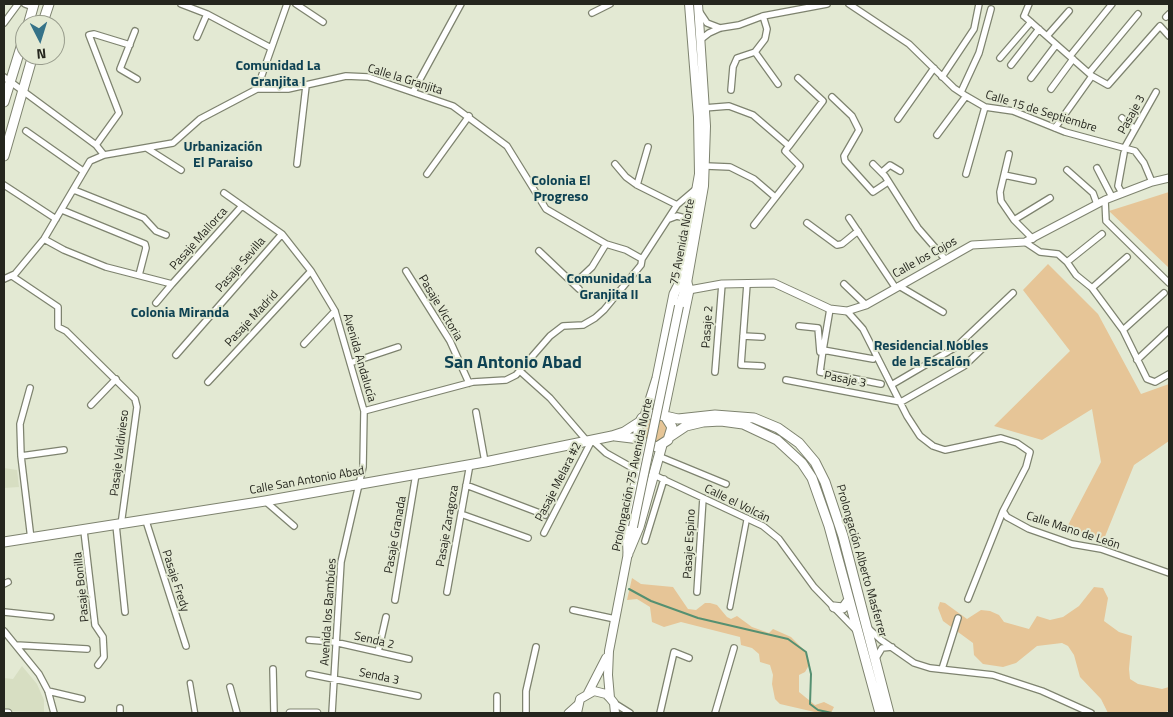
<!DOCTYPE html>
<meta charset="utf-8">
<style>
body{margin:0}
#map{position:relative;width:1173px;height:717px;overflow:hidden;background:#e3e9d3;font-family:"Titillium Web",sans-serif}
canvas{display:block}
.frame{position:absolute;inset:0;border:5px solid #25261e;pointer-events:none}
.north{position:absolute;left:15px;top:15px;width:50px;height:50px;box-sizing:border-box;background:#e3e9d3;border:1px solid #979b8b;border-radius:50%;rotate:175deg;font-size:14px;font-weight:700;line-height:20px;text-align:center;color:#25261e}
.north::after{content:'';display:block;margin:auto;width:18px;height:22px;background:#357288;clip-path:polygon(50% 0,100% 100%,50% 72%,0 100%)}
</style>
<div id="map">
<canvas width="1173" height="717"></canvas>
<div class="frame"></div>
<div class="north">N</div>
</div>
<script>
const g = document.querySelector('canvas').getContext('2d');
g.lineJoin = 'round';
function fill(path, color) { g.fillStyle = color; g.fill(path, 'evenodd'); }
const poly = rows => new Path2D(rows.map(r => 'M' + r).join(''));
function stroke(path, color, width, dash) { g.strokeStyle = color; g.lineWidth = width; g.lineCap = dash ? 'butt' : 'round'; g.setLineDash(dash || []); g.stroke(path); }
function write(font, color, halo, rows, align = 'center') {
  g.font = font + ' "Titillium Web",sans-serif'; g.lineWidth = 4; g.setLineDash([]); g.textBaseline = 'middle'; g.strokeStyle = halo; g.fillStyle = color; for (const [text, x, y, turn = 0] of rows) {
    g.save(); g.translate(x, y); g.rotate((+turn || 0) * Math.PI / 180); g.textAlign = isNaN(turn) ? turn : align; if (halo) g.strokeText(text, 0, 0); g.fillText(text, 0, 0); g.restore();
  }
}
fill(poly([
 [4,468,17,470,19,487,4,488],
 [22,666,37,684,44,700,44,712,4,711,4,678,13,679]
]), '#d7dec2');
fill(poly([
 [1169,192,1169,268,1109,211],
 [1048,264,1098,314,1141,394,1169,384,1169,441,1134,465,1104,539,1066,529,1101,462,1092,409,1042,440,994,426,1070,351,1023,290],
 '641 430a13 13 0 1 1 26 0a13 13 0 1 1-26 0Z',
 [632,578,641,584,673,587,688,609,696,610,705,603,710,603,717,605,727,617,731,619,737,616,752,627,769,633,773,629,791,637,806,652,809,665,805,672,799,675,799,692,815,705,824,702,834,707,831,713,819,713,780,704,775,699,772,684,773,675,770,665,760,662,759,654,752,648,741,645,740,637,681,622,664,627,652,622,650,607,637,599,627,600],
 [1094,587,1103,588,1108,598,1104,621,1119,632,1132,636,1129,669,1130,679,1138,684,1162,689,1169,687,1169,710,1165,713,1108,713,1101,699,1080,677,1074,655,1068,646,1062,643,1037,646,1016,663,1003,667,983,664,974,655,973,643,943,621,938,608,940,602,945,603,967,619,981,610,990,611,999,615,1004,622,1029,629,1037,616,1050,620,1063,617,1079,606]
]), '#e6c597');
stroke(poly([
 [629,589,651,601,698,618,788,639,806,652,811,674,810,704,818,710,832,713]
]), '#559071', 2);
const pedestrian = poly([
 [730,607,747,518],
 [190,683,195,713]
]);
const minor = poly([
 [25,4,33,7],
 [181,4,207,14,271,48],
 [296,4,323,22],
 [849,4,909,44,954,88,966,96,985,107,1013,111,1065,132,1135,151,1144,163,1152,182],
 [699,11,707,23,720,28],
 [592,13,610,4],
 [1024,16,1092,76,1055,128],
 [1024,16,1029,4],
 [1166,17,1169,14],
 [4,23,18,4],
 [135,31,120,69,137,79],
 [1047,36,1069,11],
 [197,37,207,14],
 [700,40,709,33,720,28,739,25,763,16,827,4],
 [755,52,778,84],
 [1070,56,1112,4],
 [1000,58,1031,22],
 [1011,65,1039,29],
 [1089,73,1138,14],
 [1092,76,1108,85,1160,26,1169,36],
 [4,77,96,145,104,155],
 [942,77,974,29,979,4],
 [1031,78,1056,45],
 [257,89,287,4],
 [1051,89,1073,59],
 [731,90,733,67,737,58,755,52,765,39,767,29,763,16],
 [413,92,461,4],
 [961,92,979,53,991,9],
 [832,97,852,116,859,130,844,156,845,161,873,192,888,182],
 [704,108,729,106,753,115,789,146,785,151,800,166,754,225],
 [1122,118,1135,129],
 [898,119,934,68],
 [26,131,83,171],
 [937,135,966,96],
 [96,145,119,113,89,35,94,34,130,45],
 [789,146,823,101,798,78],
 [1125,147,1156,92],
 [148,149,181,170],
 [1009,154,1000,192,1001,201,1014,220,1033,239],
 [297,164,306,86],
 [615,164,626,177,637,185,677,205],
 [873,164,885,176,918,228,945,259],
 [706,166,730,167,754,179,775,197],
 [1097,168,1112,197],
 [1067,170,1093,193,1097,204],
 [882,172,890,165,900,171],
 [427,174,469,116],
 [966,174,985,107],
 [1004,175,1033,181],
 [4,185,56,219],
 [637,185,648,147],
 [74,190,144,218,156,231,166,235],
 [224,193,282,234,311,271,335,311,364,411,363,467,341,562,332,713],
 [1122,193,1118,186,1124,153],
 [1105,200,1106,221,1169,283],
 [62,210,145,244,146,248,139,275],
 [849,218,895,287],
 [669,219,677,216,685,218,690,225],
 [1014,220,1050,198],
 [807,223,837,245,842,244,858,231],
 [44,239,64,250,106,267,172,284,241,207],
 [1025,242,1040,252,1058,254,1067,262,1076,275,1092,288,1123,330,1147,379,1155,382,1169,374],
 [539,251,579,289],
 [1067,262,1102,234],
 [406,271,450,341,469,383],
 [12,276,58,307,58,327,66,331,135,399,137,407,121,525],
 [4,279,15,274,44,239,90,161,104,155,173,143,200,119,257,89,288,89,346,76,368,77,453,106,507,146,546,209,606,244,626,250,642,259],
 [574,284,592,267,606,244],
 [747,284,741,365,762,366],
 [844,284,866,305],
 [899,286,943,312],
 [1092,288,1127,257],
 [156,303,172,284],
 [830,309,823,350,873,359],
 [847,311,863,329,907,416,920,436,933,446,945,450,1001,438,1017,443,1030,452,1026,467,1003,511,1007,517,1029,529,1072,544,1101,549,1169,573],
 [799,326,818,328,820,352],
 [1123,330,1164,293],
 [743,336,762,337],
 [304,344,335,311],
 [823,350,820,372,881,384],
 [176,355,282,234],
 [1137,360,1169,330],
 [350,363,398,347],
 [521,372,550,398,587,441],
 [715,372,722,284],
 [786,380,901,402,964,366,983,348],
 [208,382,311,271],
 [893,384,956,347,1013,293],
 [30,388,20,424,21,456,31,539],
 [91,405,116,379],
 [364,411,473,382,506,380,516,375,550,336,563,326,583,325,595,318,604,310,641,265,642,259,677,205,697,188],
 [476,412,485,462],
 [21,456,64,450],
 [658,456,726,484],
 [654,475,763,526,779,539,814,587,856,630],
 [466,485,545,515],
 [265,501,294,526],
 [461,514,528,538],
 [146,521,186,646],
 [116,525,125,612],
 [84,531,95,625,103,637,104,657,98,665],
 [544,533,592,440,606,453,638,471],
 [645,541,664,479],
 [4,584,8,582],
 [447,592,470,464],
 [697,592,703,498],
 [968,599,1003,511],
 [395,600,416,474],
 [573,610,615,619],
 [4,612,51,617],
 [869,629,881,640,914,663,930,668,993,675,1042,691,1091,713],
 [4,631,39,674,48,691,54,713],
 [309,640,334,642,409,659],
 [16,645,87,649],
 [378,652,386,617],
 [876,658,882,648,892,647],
 [273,669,274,713],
 [942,669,958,618],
 [309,674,418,696],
 [230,687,237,713],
 [48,691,82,699],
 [497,696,497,713],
 [614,703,630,713],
 [120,713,120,708],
 [526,713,526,691,536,647],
 [660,713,674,652,689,658],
 [715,713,734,648]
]);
const tertiary = poly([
 [689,290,722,284,774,283,830,309,847,311,866,305,972,245,1025,242,1105,200,1152,182,1169,178],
 [4,713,8,713],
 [290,713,317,713],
 [568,713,578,704]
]);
const secondary = poly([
 [679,287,699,174,698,117,689,4],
 [679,306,687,283,704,186,706,126,698,4],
 [588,693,606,658],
 [610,698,608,675,609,651,633,527],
 [577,713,580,699,594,691,606,694,610,698,614,703,615,713]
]);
const primary = poly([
 [663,415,689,290,687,283],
 [645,416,657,378,674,294,680,282],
 [665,416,678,419,715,415,754,418,778,428,799,443,815,462,825,482,843,536,889,713],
 [615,436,640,439],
 [671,436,686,426,703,422,721,421,743,424,777,440,802,463,812,478,829,526,880,713],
 [4,542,265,501,485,462,612,436,624,432,641,421],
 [629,551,639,527,662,445],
 [628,554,627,525,644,443,638,435,638,425,642,418,649,414,665,416,672,427,668,440,657,447,644,443],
 [834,607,843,608,848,601]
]);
const trunk = poly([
 [28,25,34,4],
 [42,25,49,4],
 [4,102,25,34],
 [4,156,33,55]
]);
stroke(pedestrian, '#7e836f', 7);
stroke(minor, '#7e836f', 8);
stroke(tertiary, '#7e836f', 9);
stroke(secondary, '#7e836f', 10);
stroke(primary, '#7e836f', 11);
stroke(trunk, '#7e836f', 11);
stroke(pedestrian, '#fff', 4.5);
stroke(minor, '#fff', 5.5);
stroke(tertiary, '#fff', 7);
stroke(secondary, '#fff', 8);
stroke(primary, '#fff', 9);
stroke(trunk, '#fff', 9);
const secondaryBridge = poly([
 [633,527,679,306]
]);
stroke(secondaryBridge, '#7e836f', 10, []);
stroke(secondaryBridge, '#fff', 8);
write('12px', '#25261e', '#e3e9d3', [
 ["Calle la Granjita",405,80,17],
 ["Calle 15 de Septiembre",1041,112,17],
 ["Pasaje 3",1132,115,-61],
 ["Pasaje Mallorca",199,239,-48],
 ["75 Avenida Norte",683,242,-79],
 ["Calle los Cojos",925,258,-29],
 ["Pasaje Sevilla",241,265,-49],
 ["Pasaje Victoria",440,308,59],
 ["Pasaje Madrid",252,319,-47],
 ["Pasaje 2",708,327,-86],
 ["Avenida Andalucía",359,358,74],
 ["Pasaje 3",845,380,11],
 ["Pasaje Valdivieso",120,453,-83],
 ["Prolongación 75 Avenida Norte",633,475,-78],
 ["Calle San Antonio Abad",307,481,-10],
 ["Pasaje Melara #2",559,482,-63],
 ["Calle el Volcán",737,504,26],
 ["Pasaje Zaragoza",448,526,-80],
 ["Calle Mano de León",1073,531,18],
 ["Pasaje Granada",396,535,-80],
 ["Pasaje Espino",690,544,-87],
 ["Prolongación Alberto Masferrer",861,561,74],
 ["Pasaje Fredy",175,581,72],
 ["Pasaje Bonilla",82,587,-96],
 ["Avenida los Bambúes",329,612,-86],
 ["Senda 2",374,641,13],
 ["Senda 3",379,677,12]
]);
write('bold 14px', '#0e4253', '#e3e9d3', [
 ["Comunidad La",278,67],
 ["Granjita I",278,83],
 ["Urbanización",223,148],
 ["El Paraiso",223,164],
 ["Colonia El",561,182],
 ["Progreso",561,198],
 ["Comunidad La",609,280],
 ["Granjita II",609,296],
 ["Colonia Miranda",180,314],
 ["Residencial Nobles",931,347],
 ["de la Escalón",931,363]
]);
write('bold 18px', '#0e4253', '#e3e9d3', [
 ["San Antonio Abad",513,364]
]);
</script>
